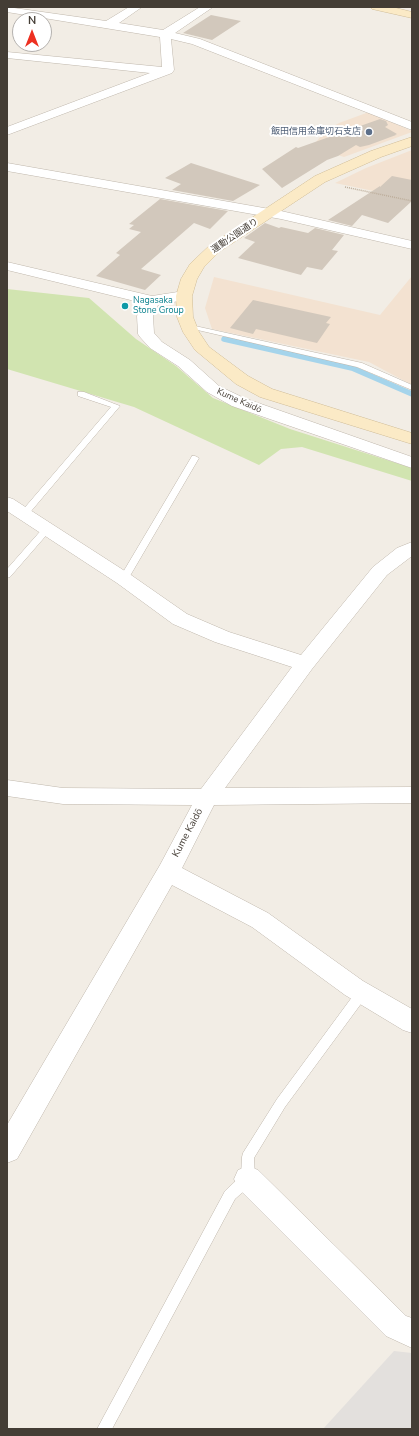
<!DOCTYPE html>
<meta charset="utf-8">
<style>
body{margin:0}
#map{position:relative;width:419px;height:1436px;overflow:hidden;background:#f2ede5;font-family:"Nunito Sans",sans-serif}
canvas{display:block}
.frame{position:absolute;inset:0;border:8px solid #443d35;pointer-events:none}
.north{position:absolute;left:12px;top:12px;width:40px;height:40px;box-sizing:border-box;background:#fff;border:1px solid #b4b1ae;border-radius:50%;rotate:0deg;font-size:11px;font-weight:700;line-height:16px;text-align:center;color:#443d35}
.north::after{content:'';display:block;margin:auto;width:14px;height:18px;background:#ed3021;clip-path:polygon(50% 0,100% 100%,50% 72%,0 100%)}
</style>
<div id="map">
<canvas width="419" height="1436"></canvas>
<div class="frame"></div>
<div class="north">N</div>
</div>
<script>
const g = document.querySelector('canvas').getContext('2d');
g.lineJoin = 'round';
function fill(path, color) { g.fillStyle = color; g.fill(path, 'evenodd'); }
const poly = rows => new Path2D(rows.map(r => 'M' + r).join(''));
function stroke(path, color, width, dash) { g.strokeStyle = color; g.lineWidth = width; g.lineCap = dash ? 'butt' : 'round'; g.setLineDash(dash || []); g.stroke(path); }
function write(font, color, halo, rows, align = 'center') {
  g.font = font + ' "Nunito Sans","Noto Sans JP",sans-serif'; g.lineWidth = 4; g.setLineDash([]); g.textBaseline = 'middle'; g.strokeStyle = halo; g.fillStyle = color; for (const [text, x, y, turn = 0] of rows) {
    g.save(); g.translate(x, y); g.rotate((+turn || 0) * Math.PI / 180); g.textAlign = isNaN(turn) ? turn : align; if (halo) g.strokeText(text, 0, 0); g.fillText(text, 0, 0); g.restore();
  }
}
fill(poly([
 [369,112,412,131,412,132,344,157,312,147,325,131,339,123],
 [412,150,412,199,335,183,366,168],
 [412,276,412,385,369,362,212,329,205,308,214,277,380,315]
]), '#f3e2d1');
fill(poly([
 [7,289,89,298,136,339,176,366,213,398,290,429,412,468,412,481,302,447,281,449,259,465,134,407,7,369]
]), '#d1e4b0');
fill(poly([
 [394,1351,412,1353,412,1429,323,1429]
]), '#e3e0dd');
stroke(poly([
 [224,339,352,368,412,394]
]), '#a5d4eb', 5.5);
fill(poly([
 [211,15,241,21,212,40,183,33],
 [380,119,386,121,388,125,385,127,397,134,395,135,396,135,369,145,360,147,356,145,338,156,327,160,282,188,262,169,296,147,298,148],
 [191,163,260,185,233,201,172,190,181,184,165,178],
 [392,176,412,180,412,201,388,223,362,215,352,226,328,220,380,186,380,187],
 [160,199,228,211,210,229,194,223,141,269,161,275,145,290,96,276,120,255,116,253,141,232,129,229,134,225,129,224],
 [265,223,279,228,281,227,308,233,315,228,344,235,332,250,338,251,322,270,307,267,301,275,238,258,255,242,244,238],
 [253,300,331,317,326,323,330,324,317,343,256,329,253,334,230,328]
]), '#d2c8bc');
const lane = poly([
 [186,324,362,363,412,385,412,390,357,367,189,328,186,328,186,324],
 [78,392,84,392,120,406,27,516,21,516,20,514,21,512,111,407,78,396,78,392],
 [192,456,195,456,199,458,127,581,121,581,119,579,192,456],
 [47,526,50,527,51,529,50,531,10,577,7,578,7,569,44,527,47,526],
 [362,988,366,989,368,993,366,997,285,1107,254,1158,255,1179,253,1183,235,1199,112,1429,97,1429,225,1191,241,1176,242,1157,243,1153,277,1099,358,989,362,988]
]);
const street = poly([
 [7,7,106,21,129,7,142,7,119,23,163,30,200,7,213,7,175,33,200,39,412,122,412,130,192,44,171,39,174,70,172,73,7,135,7,127,150,73,7,58,7,52,162,67,160,37,7,12,7,7],
 [7,163,281,211,412,241,412,249,281,219,7,171,7,163],
 [7,262,152,296,184,291,189,293,192,296,189,299,158,305,153,316,154,333,162,342,190,360,219,386,244,398,412,457,412,468,232,406,207,392,178,366,150,348,140,337,138,334,137,316,143,303,7,270,7,262],
 [7,497,13,499,131,575,187,614,229,632,301,655,373,567,397,548,412,542,412,556,387,575,312,669,225,788,412,787,412,803,214,805,182,868,268,913,363,981,412,1009,412,1033,403,1030,345,995,252,927,172,885,17,1159,7,1163,7,1125,160,865,192,805,63,804,7,796,7,780,63,788,201,789,292,667,215,642,173,624,117,583,7,511,7,497],
 [248,1166,258,1170,406,1316,412,1318,412,1348,386,1336,238,1188,234,1179,238,1170,248,1166]
]);
const secondary = poly([
 [370,7,392,7,412,12,412,18,372,9,370,7],
 [412,137,412,146,381,157,325,182,219,252,204,267,197,279,192,296,193,317,199,332,209,347,248,376,272,389,412,433,412,444,260,397,236,384,195,350,183,332,177,317,176,296,181,279,190,264,209,246,315,176,371,151,412,137]
]);
stroke(lane, '#bfb7ac', 1);
stroke(street, '#bfb7ac', 1);
stroke(secondary, '#cfbc97', 1);
stroke(poly([
 [345,187,412,201]
]), '#bdae9b', 1.5, [1, 1]);
fill(lane, '#fff');
fill(street, '#fff');
fill(secondary, '#fbeac6');
for (const [x, y, r, color] of [
 [369,132,4,"#5c6f8a"],
 [125,306,4,"#0f9aa8"]
]) { const dot = new Path2D(); dot.arc(x, y, r, 0, 2 * Math.PI); g.fillStyle = color; g.fill(dot); stroke(dot, '#fff', 1.5); }
write('9px', '#4e5e75', '#fff', [
 ["飯田信用金庫切石支店",361,132]
], 'right');
write('9px', '#443d35', '#fff', [
 ["運動公園通り",235,236,-34],
 ["Kume Kaidō",239,401,24]
]);
write('9px', '#0d838f', '#fff', [
 ["Nagasaka",133,301],
 ["Stone Group",133,311]
], 'left');
write('10px', '#443d35', '#fff', [
 ["Kume Kaidō",188,833,-62]
]);
</script>
